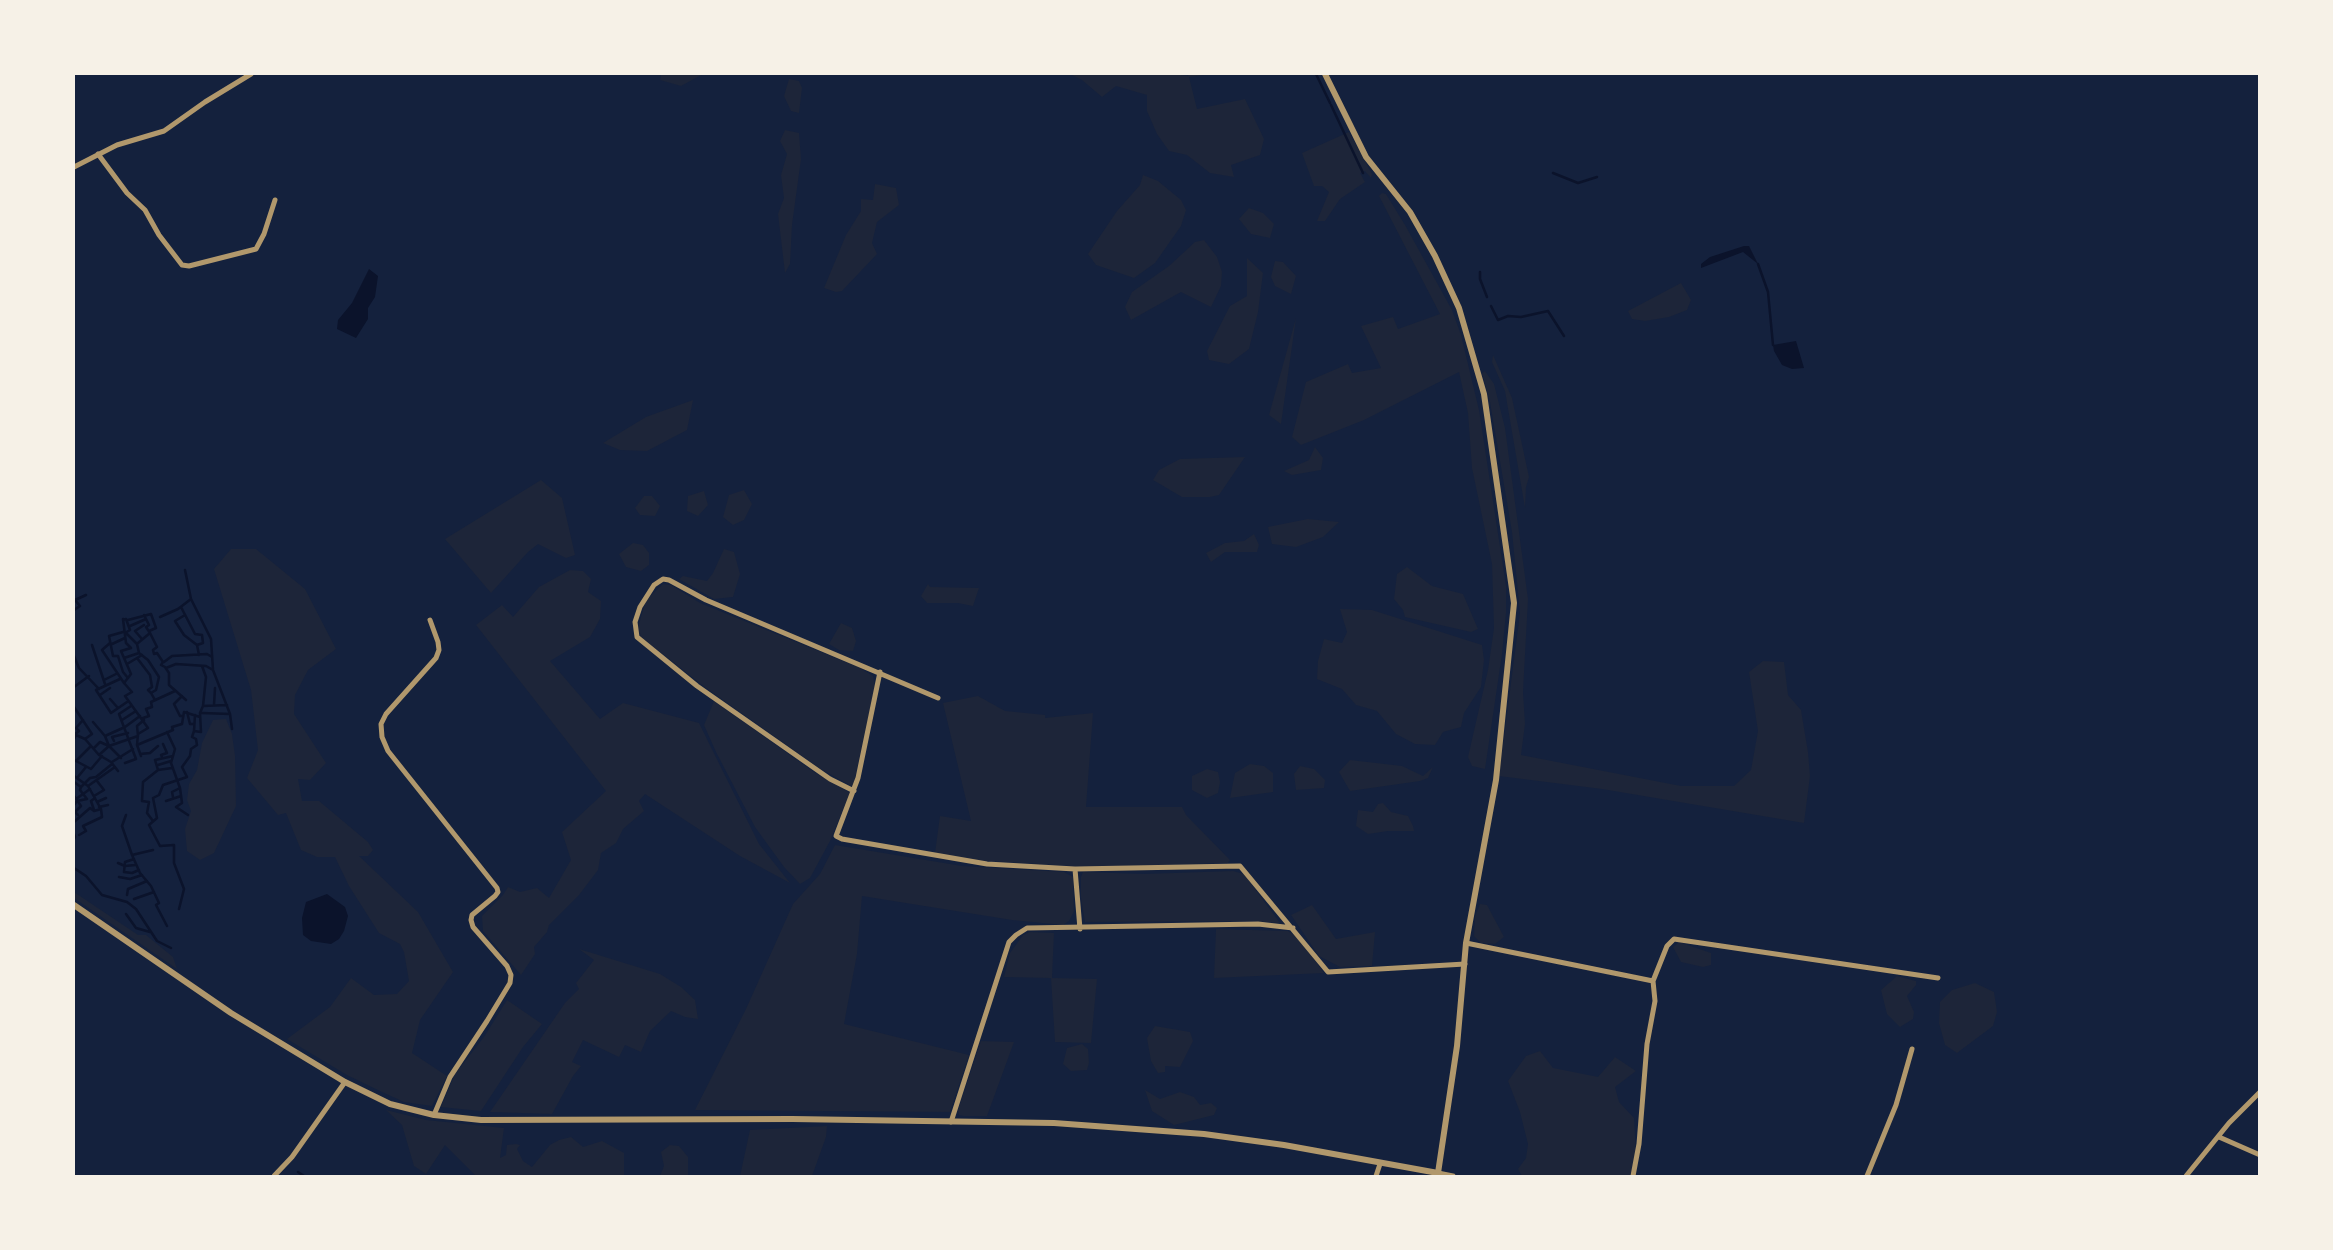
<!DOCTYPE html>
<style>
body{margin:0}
#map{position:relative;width:2333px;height:1250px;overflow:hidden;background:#14213d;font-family:"Golos Text",sans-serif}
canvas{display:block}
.frame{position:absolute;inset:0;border:75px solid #f6f1e7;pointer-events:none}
</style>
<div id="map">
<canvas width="2333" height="1250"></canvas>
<div class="frame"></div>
</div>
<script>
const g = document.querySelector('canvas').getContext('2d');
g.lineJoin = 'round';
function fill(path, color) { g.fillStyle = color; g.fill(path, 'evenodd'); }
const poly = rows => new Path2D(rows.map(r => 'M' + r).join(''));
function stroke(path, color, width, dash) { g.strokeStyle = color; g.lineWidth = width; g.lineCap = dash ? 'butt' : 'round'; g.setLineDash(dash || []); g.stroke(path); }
fill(poly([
 [661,74,703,74,681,86,660,80],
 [1070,74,1174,74,1188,76,1189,74,1211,74,1189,77,1197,109,1245,99,1264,139,1260,155,1231,165,1234,177,1210,173,1187,155,1169,151,1157,134,1147,111,1147,95,1116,86,1102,97,1082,80],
 [789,79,799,81,802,88,799,113,791,111,784,96],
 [785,130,799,133,801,159,792,225,790,264,785,273,778,214,784,198,781,175,787,154,780,141],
 [1349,132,1372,174,1371,178,1365,171,1360,173,1365,182,1340,199,1325,221,1317,221,1329,192,1322,186,1314,186,1302,153],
 [1143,175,1158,181,1181,200,1186,210,1181,226,1155,263,1134,278,1096,265,1088,254,1117,211,1140,185],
 [875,184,896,188,899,205,877,222,872,243,877,254,842,291,836,292,824,288,846,235,861,211,861,199,873,200],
 [1382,193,1386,194,1405,225,1452,310,1461,335,1479,410,1506,586,1506,613,1502,654,1485,769,1472,766,1468,757,1488,670,1494,628,1492,564,1472,468,1468,413,1459,372,1364,420,1301,445,1292,437,1306,382,1348,364,1352,373,1381,368,1361,326,1393,317,1398,329,1440,314,1379,196],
 [1249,208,1263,213,1274,224,1270,238,1251,234,1239,219],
 [1204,240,1217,257,1222,272,1221,286,1211,307,1181,292,1131,320,1125,307,1132,292,1169,266,1195,242],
 [1247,258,1263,273,1258,312,1249,349,1229,364,1209,360,1207,351,1230,306,1247,296],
 [1275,261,1283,262,1296,276,1291,294,1275,286,1271,277],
 [1681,283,1691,300,1687,310,1669,317,1645,321,1632,319,1628,311],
 [1296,318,1281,424,1269,415],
 [1493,355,1512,398,1529,477,1526,487,1525,508,1505,391,1492,362],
 [1485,371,1494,384,1505,428,1528,599,1523,692,1525,724,1521,755,1681,786,1734,786,1751,770,1758,731,1749,672,1763,661,1784,662,1788,695,1801,710,1808,752,1810,776,1804,823,1602,789,1499,776,1520,613,1512,532,1490,402,1482,373],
 [693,400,687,430,647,451,620,450,603,443,646,417],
 [1315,447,1323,458,1321,470,1292,475,1284,471,1309,460],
 [1245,457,1219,495,1210,497,1182,497,1153,480,1159,470,1180,459],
 [541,480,562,498,575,555,566,558,538,544,528,552,491,593,445,539],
 [744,490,752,504,744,520,733,525,723,517,729,495],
 [704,491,708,505,698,516,687,511,688,496],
 [644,496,652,496,660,506,655,516,640,515,635,508],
 [1308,519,1339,522,1323,537,1296,547,1272,544,1268,527],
 [1254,534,1259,545,1257,552,1225,552,1211,562,1206,553,1225,543,1244,541],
 [633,543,643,545,649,553,649,565,641,571,626,567,619,554],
 [231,549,256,549,305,589,336,649,308,670,295,695,294,714,326,763,310,780,298,779,302,801,319,801,368,842,373,850,368,856,359,856,418,912,453,972,420,1020,412,1053,447,1076,432,1106,404,1102,380,1091,347,1075,287,1039,330,1007,351,978,374,995,397,994,409,981,404,952,400,944,379,933,349,886,335,857,317,857,301,850,286,813,278,815,247,778,258,750,251,690,214,569],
 [724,549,734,552,740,574,733,597,714,599,679,579,683,576,707,581,713,573],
 [1407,567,1432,586,1463,594,1478,629,1471,632,1405,617,1403,610,1394,599,1397,574],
 [570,570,583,571,591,579,588,592,601,601,600,619,590,637,550,661,600,719,623,703,699,723,759,844,790,883,740,856,645,794,639,801,644,811,623,829,616,843,601,853,598,870,579,895,549,925,547,932,534,947,535,954,521,975,483,931,482,916,503,895,508,887,520,892,537,888,549,898,571,860,562,832,606,791,476,625,502,605,513,617,539,587],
 [663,584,671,585,700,603,858,667,873,676,875,686,853,787,819,768,706,688,641,637,638,627,646,600],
 [928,584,930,587,979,588,973,606,958,603,927,603,921,596],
 [1340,609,1372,610,1482,645,1484,660,1481,687,1464,713,1461,727,1443,732,1435,745,1415,744,1396,734,1377,711,1356,705,1342,689,1317,679,1318,661,1324,639,1342,643,1347,632],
 [841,623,852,628,856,641,853,651,839,650,829,644],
 [978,696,1005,711,1045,715,1045,718,1093,713,1086,807,1182,807,1186,815,1230,860,1228,863,1088,867,971,860,935,853,940,816,971,821,943,703],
 [714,701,814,772,850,793,830,841,810,878,800,884,784,867,755,827,716,752,704,725],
 [226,719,232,734,235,756,236,806,214,853,200,860,187,851,185,829,191,811,187,800,189,784,197,770,202,743,213,720],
 [1350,760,1402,766,1423,776,1433,767,1428,778,1420,781,1350,791,1339,772],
 [1250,764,1264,766,1273,773,1273,792,1230,798,1235,773],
 [1300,766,1314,769,1325,780,1324,788,1296,790,1294,774],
 [1207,769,1218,772,1220,782,1218,793,1207,798,1192,790,1192,776],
 [1383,803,1391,812,1408,816,1413,826,1414,831,1388,831,1368,834,1356,826,1358,810,1373,812,1378,804],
 [835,845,962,866,1064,872,1073,877,1074,911,1069,921,1063,925,1012,920,862,896,857,954,844,1024,969,1055,950,1112,695,1110,746,1009,793,904,820,874],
 [1233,871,1244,874,1280,923,1252,921,1085,922,1081,898,1081,877,1083,872,1144,874],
 [74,892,138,935,146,935,173,957,177,969,74,898],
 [1480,904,1487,905,1504,937,1495,944,1481,943,1474,936,1475,916],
 [1312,905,1336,939,1375,932,1372,966,1340,967,1319,956,1291,915],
 [1216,929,1288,931,1299,938,1324,973,1214,978],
 [1030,932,1054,933,1052,978,1097,979,1091,1043,1055,1042,1051,978,1004,977,1010,953,1023,935],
 [1679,942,1711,953,1711,965,1703,967,1681,962,1673,947],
 [579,949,660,974,681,987,695,1000,698,1019,685,1017,671,1011,650,1031,641,1052,625,1045,619,1057,583,1040,572,1062,581,1066,573,1076,552,1114,490,1112,565,1003,579,989,576,983,594,960],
 [1897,976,1916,981,1916,985,1907,996,1914,1012,1913,1019,1900,1027,1887,1014,1881,990],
 [1975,983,1994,992,1997,1012,1993,1026,1957,1053,1945,1045,1939,1023,1940,1002,1952,990],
 [507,1000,542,1024,523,1047,481,1111,441,1107,455,1074,484,1037],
 [1155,1026,1190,1032,1193,1041,1180,1067,1165,1066,1165,1072,1158,1073,1151,1061,1147,1038],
 [981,1041,1014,1042,987,1116,964,1116,959,1115,958,1110],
 [1082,1044,1088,1049,1089,1063,1087,1070,1071,1071,1063,1064,1067,1048],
 [1540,1051,1553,1068,1598,1077,1615,1057,1636,1071,1615,1087,1619,1102,1634,1118,1636,1155,1630,1176,1522,1176,1518,1169,1526,1158,1528,1144,1520,1112,1508,1081,1526,1056],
 [1145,1090,1160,1099,1180,1092,1194,1097,1200,1105,1211,1103,1217,1108,1214,1115,1174,1125,1152,1111],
 [386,1110,426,1120,504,1128,500,1158,506,1155,507,1145,516,1144,520,1145,517,1149,523,1161,532,1167,550,1145,559,1140,571,1137,583,1147,602,1141,624,1153,624,1176,476,1176,445,1145,426,1174,414,1166,402,1125],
 [827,1126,826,1137,812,1176,740,1176,750,1130],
 [670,1145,679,1146,688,1157,688,1176,660,1176,664,1166,661,1152]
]), '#1d2539');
fill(poly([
 [1744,246,1749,246,1758,264,1743,252,1701,268,1701,264,1710,257],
 [369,269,378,276,375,297,368,308,368,319,356,338,337,329,338,320,352,303],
 [1796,341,1804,368,1792,369,1782,365,1774,351,1773,345],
 [327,894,345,907,348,916,344,931,339,939,331,944,311,941,303,935,302,918,306,902]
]), '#0b132b');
stroke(poly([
 [1316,74,1330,103],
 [1331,105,1363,173],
 [1553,173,1578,183,1597,177],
 [1758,264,1768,292,1773,345],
 [1480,272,1480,279,1487,297],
 [1491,306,1498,320,1508,316,1521,317,1548,311,1564,336],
 [185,570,191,599,211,639,213,670,230,714,232,729],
 [181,607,195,634,202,635,203,643,197,645,199,655],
 [74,610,80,606,75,600,86,595],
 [185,615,175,621,184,635,197,645],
 [160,617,178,609,191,599],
 [130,626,146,619],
 [123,632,109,636,113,656,118,656,123,672,128,678],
 [125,633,130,630,126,619],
 [126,633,137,644,139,653,148,660,159,677,156,690,151,693,155,700],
 [142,639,135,631,144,625],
 [110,643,102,650,124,683],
 [138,643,150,633,146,627,149,625,144,615],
 [112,644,125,638],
 [92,645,105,684],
 [74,656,79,668,99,689],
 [124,658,139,653],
 [137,658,150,675,152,687,148,690,151,693],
 [164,662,172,656,207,654,212,657],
 [127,664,142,655],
 [166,668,176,664,206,666,213,670],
 [120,679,96,690,111,713,127,702],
 [104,680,116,674],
 [74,687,89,676],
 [100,695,110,688],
 [182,696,174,704,180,716,183,716],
 [110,699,118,708],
 [214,705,215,688],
 [203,706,227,705],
 [74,707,92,734,85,739],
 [187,712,190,724,194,724],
 [202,713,230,714],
 [143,718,149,716,146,709,152,707,151,702,175,691],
 [122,720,136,711],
 [93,722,105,736,109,746,121,758],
 [194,731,195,715],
 [167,732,175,749,171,763,180,788,182,803,176,807,188,815],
 [74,735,79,731,76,728,83,720],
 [105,736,125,727,140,716],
 [74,739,76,735,85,739,99,755,111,762,118,771],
 [114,741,112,737,128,733],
 [137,745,173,730,172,727,182,724,184,712,200,717],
 [94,748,100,742,109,746],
 [140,754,150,753,158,746],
 [99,755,109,746,138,736,137,726,144,720],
 [141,756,137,745,138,734,148,728,125,696,132,692,124,683,131,674,121,651,131,648,126,643,123,619,128,620,151,614,156,628,149,631,157,647,153,650,154,654,157,653,163,662,161,665,165,667,169,673,169,685,186,700],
 [162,757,161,755,167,753,163,744],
 [74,760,76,761,91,746],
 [76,761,91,769,102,756],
 [112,762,133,749],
 [125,763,136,759,119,714,131,706],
 [158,765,171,761],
 [158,770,172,768],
 [74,776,88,786,115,767],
 [77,778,86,767],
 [74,782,81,787],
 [74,796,81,806,75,812,78,815],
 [94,796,104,790,97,781],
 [173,797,172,792,180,788],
 [76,799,90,789],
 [166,801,181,796],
 [97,802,106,798],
 [74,805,77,801,87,799,80,790,81,787,90,778,96,777,112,764],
 [99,807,108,805],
 [94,810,91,801,95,798],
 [126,815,122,826,132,855],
 [153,821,147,813,149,802,142,801,143,782,158,770,155,760,173,756],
 [74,822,90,808,94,811,101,809,88,786],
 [74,834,75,837,74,839],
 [79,835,86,831,83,826,102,817,101,809],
 [153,850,132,855,140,873,151,886,159,903,156,905,167,926],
 [134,859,125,862,124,872,132,873,139,870],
 [118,863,125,866,135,865],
 [74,868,86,876,102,895,127,902,136,909,157,941,171,948],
 [119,877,130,879,142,875],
 [127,895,128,889,147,881],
 [134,899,154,892],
 [179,909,184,889,174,863,174,845,160,846,149,825,157,818,153,798,159,795,163,785,187,777,182,767,190,756,191,749,197,745,196,739,192,737,194,731,201,732,200,713,203,706,206,677,202,666],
 [126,914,136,928,150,932],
 [298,1172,304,1176]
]), '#0b132b', 2.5);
stroke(poly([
 [98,154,127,193,145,210,159,235,182,265,189,266,256,249,264,234,275,200],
 [74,167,117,145,164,131,205,102,251,74],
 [430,620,438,642,439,650,436,658,386,714,381,724,382,737,388,751,497,888,498,892,495,896,472,915,471,920,473,927,507,966,511,975,510,983,487,1021,450,1077,434,1115],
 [880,672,858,778,836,836,842,839,987,864,1075,869,1240,866,1328,972,1465,964],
 [854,791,830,779,697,686,637,637,635,622,640,607,654,585,663,579,669,580,706,600,938,698],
 [1075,869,1080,929],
 [1466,943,1653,981],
 [951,1122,1009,942,1016,935,1027,928,1258,924,1293,928],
 [2219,1137,2260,1155],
 [1438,1173,1453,1176],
 [274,1176,292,1157,345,1082],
 [1376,1176,1380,1164],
 [1633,1176,1639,1144,1647,1044,1655,1001,1653,981,1667,946,1674,939,1938,978],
 [1867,1176,1896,1105,1912,1049],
 [2186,1176,2229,1123,2260,1092]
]), '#b1986c', 5);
stroke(poly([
 [74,905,231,1013,345,1082,390,1104,434,1115,481,1120,792,1119,1054,1123,1204,1134,1284,1145,1438,1173,1457,1046,1466,943,1496,780,1514,603,1484,394,1459,308,1435,256,1410,212,1366,157,1325,74]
]), '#b1986c', 6);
</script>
